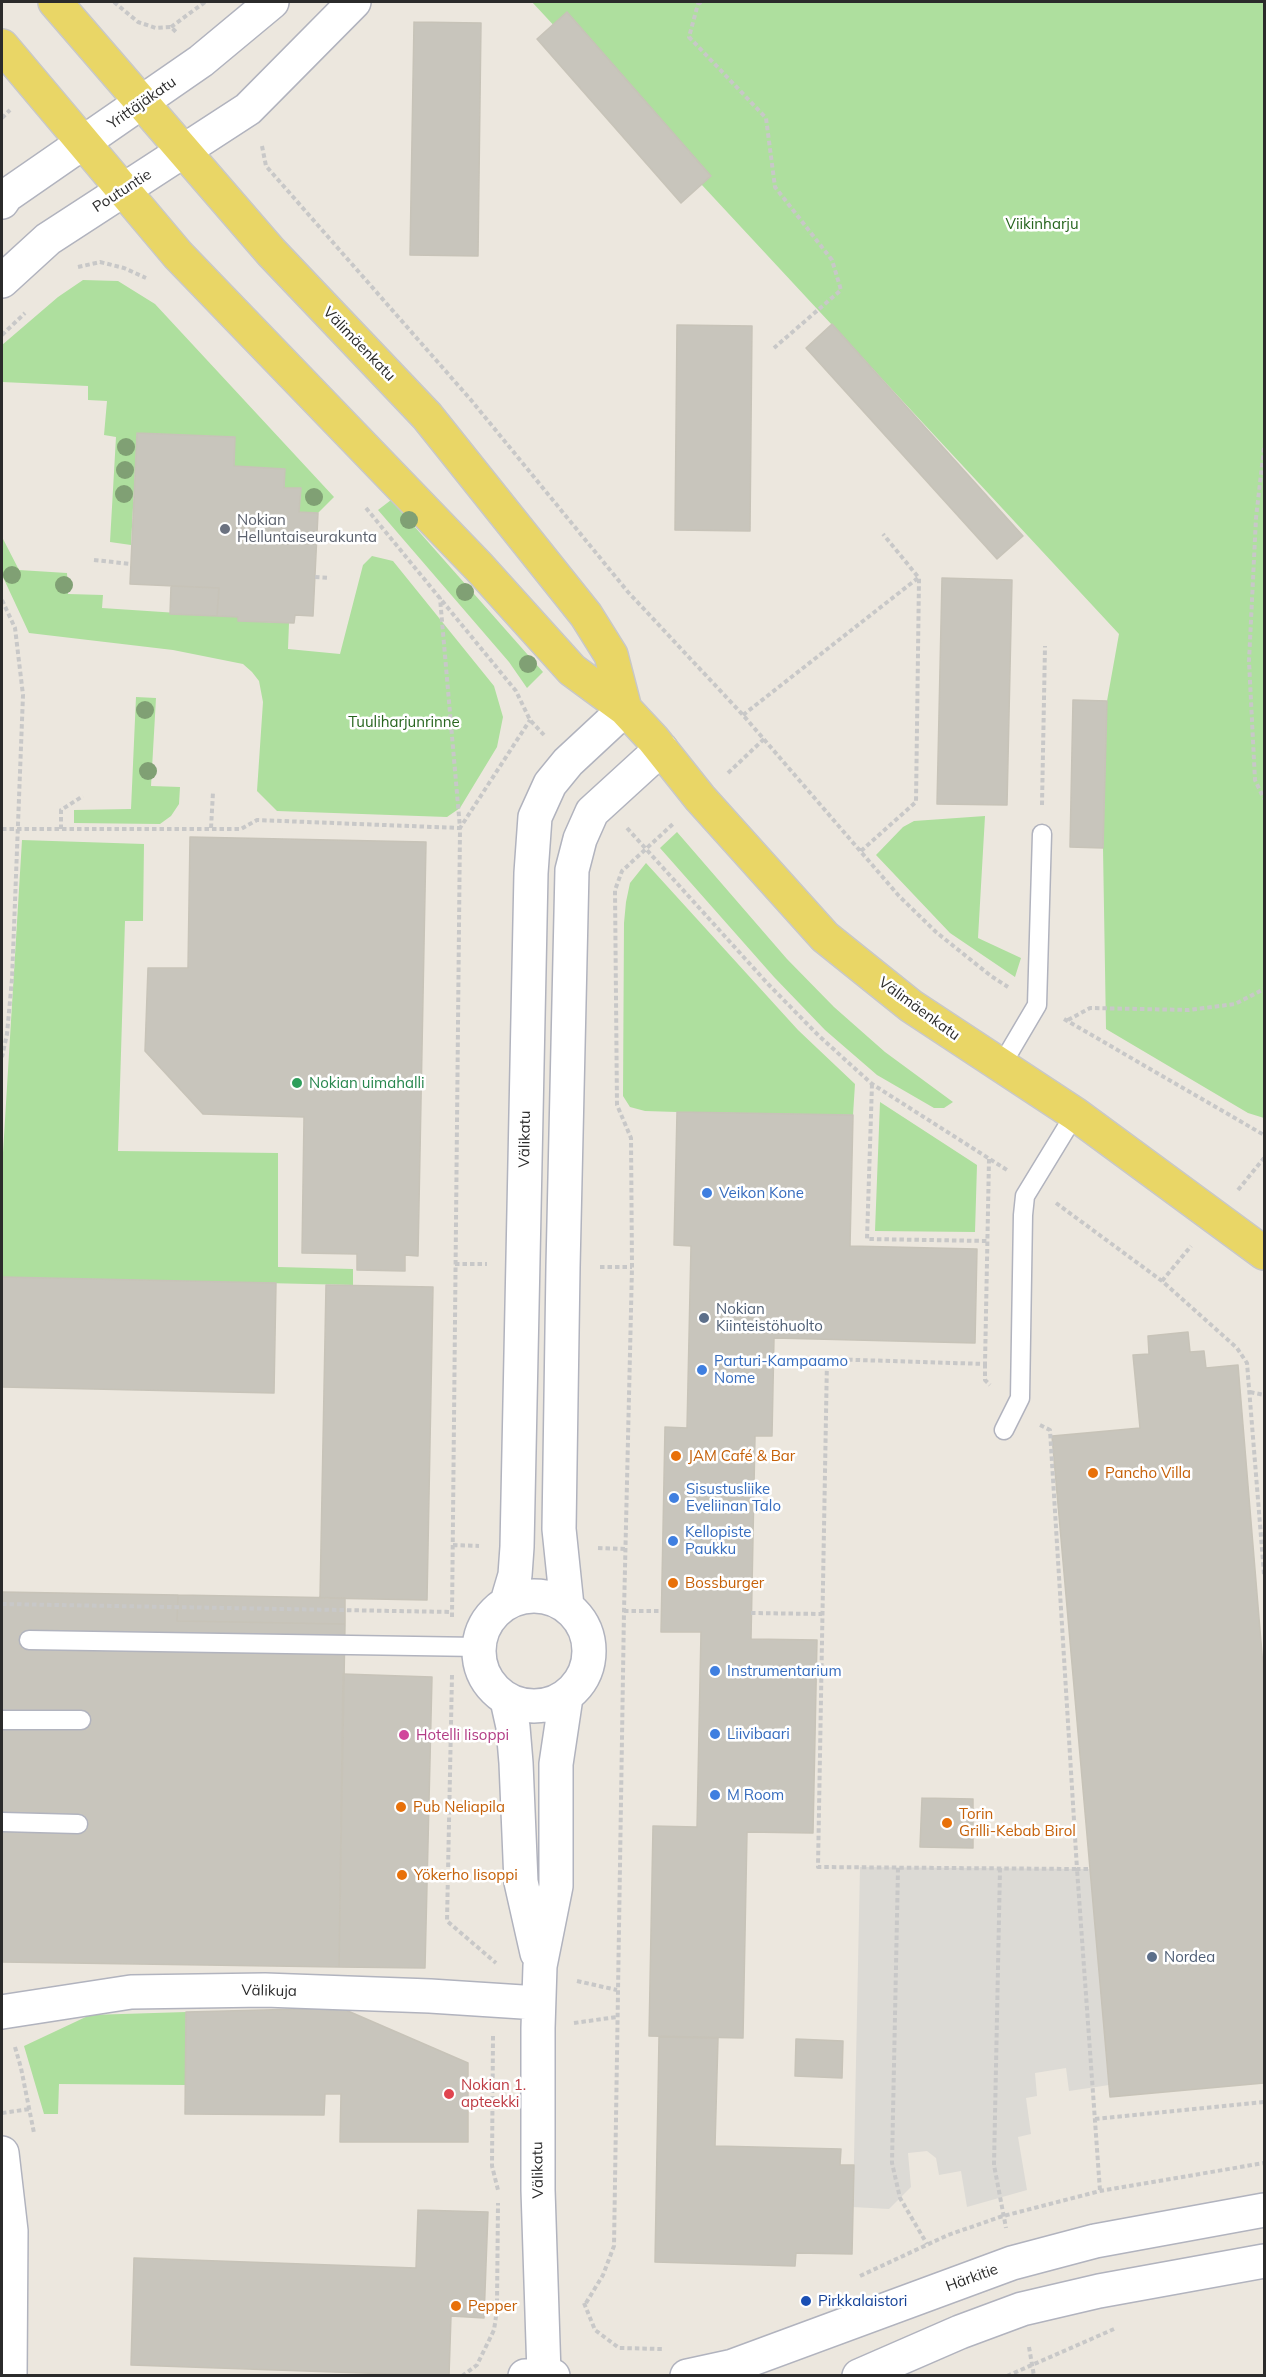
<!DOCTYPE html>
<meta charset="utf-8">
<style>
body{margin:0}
#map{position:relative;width:1266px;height:2377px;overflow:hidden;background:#ece7de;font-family:Mulish,sans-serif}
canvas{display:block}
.frame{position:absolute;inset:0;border:3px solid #2b2b2b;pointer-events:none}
</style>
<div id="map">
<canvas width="1266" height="2377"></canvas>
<div class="frame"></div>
</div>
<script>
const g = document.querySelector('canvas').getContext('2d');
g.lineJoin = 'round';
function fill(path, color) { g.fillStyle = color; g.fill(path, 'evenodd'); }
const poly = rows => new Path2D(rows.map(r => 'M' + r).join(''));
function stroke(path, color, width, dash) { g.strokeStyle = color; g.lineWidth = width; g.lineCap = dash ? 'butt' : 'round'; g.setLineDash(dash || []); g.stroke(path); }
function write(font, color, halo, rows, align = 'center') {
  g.font = font + ' Mulish,sans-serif'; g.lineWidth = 5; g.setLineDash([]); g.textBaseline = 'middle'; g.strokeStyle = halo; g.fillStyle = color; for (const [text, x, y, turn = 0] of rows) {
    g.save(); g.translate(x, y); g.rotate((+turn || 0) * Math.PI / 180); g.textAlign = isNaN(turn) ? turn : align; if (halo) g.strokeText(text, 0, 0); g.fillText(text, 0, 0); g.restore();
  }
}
fill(poly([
 [532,2,1264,2,1264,1118,1248,1113,1106,1029,1103,848,1107,701,1119,634],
 [83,280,118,281,155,304,334,497,318,513,299,512,301,488,284,488,285,469,234,466,235,437,137,433,131,545,110,542,116,437,104,435,107,401,88,400,88,386,2,382,2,345,58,297],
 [391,500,543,672,527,688,509,662,378,510],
 [2,537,19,570,67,573,68,594,103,595,102,608,238,617,238,621,289,623,288,649,340,654,363,565,372,556,393,561,494,686,503,717,497,747,460,808,447,817,277,811,257,791,263,702,259,681,252,672,243,664,173,650,29,633,2,575],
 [136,697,156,698,151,786,180,787,179,804,171,816,160,824,74,823,74,810,131,809],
 [985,816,978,938,1021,958,1015,977,950,933,876,855,903,827,914,821],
 [677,832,787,959,834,1007,885,1052,953,1102,944,1108,934,1108,877,1075,825,1030,774,977,660,848],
 [22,840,144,844,143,921,125,921,118,1151,278,1153,278,1267,353,1269,353,1285,2,1277,2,1169],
 [646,863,798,1030,855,1084,853,1115,677,1112,645,1111,630,1107,623,1096,624,923,626,902,630,883],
 [880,1102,977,1165,975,1232,875,1231],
 [186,2012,185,2085,59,2084,58,2114,44,2114,24,2046,90,2015]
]), '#aedf9e');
fill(poly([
 [860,1867,1090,1869,1109,2085,1069,2091,1066,2068,1035,2073,1037,2096,1026,2098,1031,2134,1018,2137,1027,2190,967,2207,961,2171,939,2175,936,2158,927,2151,908,2153,911,2187,889,2209,853,2207]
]), '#dcdad5');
const building = poly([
 [567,12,711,176,681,203,537,39,567,12],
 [414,22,481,23,478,256,410,255,414,22],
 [832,324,1023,536,997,559,806,348,832,324],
 [677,325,752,326,750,531,675,530,677,325],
 [137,433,235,437,234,466,285,469,284,488,301,488,299,512,318,513,313,616,295,615,294,623,238,621,238,617,217,616,219,588,130,584,137,433],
 [942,578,1012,580,1007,805,937,804,942,578],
 [171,586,219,588,217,616,170,614,171,586],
 [1073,700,1107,701,1103,848,1070,847,1073,700],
 [190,837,426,842,418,1256,405,1255,405,1271,357,1270,357,1254,302,1253,304,1117,203,1114,145,1051,148,968,188,968,190,837],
 [677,1112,853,1115,850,1246,977,1249,975,1343,774,1338,772,1436,755,1436,751,1639,817,1640,813,1833,747,1832,743,2038,649,2036,653,1826,697,1827,701,1632,661,1632,665,1427,687,1428,691,1246,674,1245,677,1112],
 [2,1277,276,1283,274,1393,2,1387,2,1277],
 [326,1285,433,1287,427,1600,320,1598,326,1285],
 [1188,1332,1190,1352,1204,1351,1206,1368,1238,1365,1264,1678,1264,2083,1110,2097,1052,1436,1140,1428,1133,1355,1149,1354,1148,1336,1188,1332],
 [2,1592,178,1595,177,1621,345,1624,339,1967,2,1962,2,1592],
 [178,1595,345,1598,345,1624,177,1621,178,1595],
 [343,1674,432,1677,425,1968,339,1967,343,1674],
 [922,1798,973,1799,973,1848,920,1847,922,1798],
 [341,2008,468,2063,468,2142,340,2142,341,2094,325,2094,324,2115,185,2114,186,2012,341,2008],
 [659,2037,718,2038,715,2146,841,2149,840,2165,854,2165,852,2254,796,2253,795,2266,655,2262,659,2037],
 [796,2039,843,2041,842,2078,795,2076,796,2039],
 [418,2210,488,2212,484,2318,451,2316,449,2376,131,2365,134,2258,416,2268,418,2210]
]);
fill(building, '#c8c5bc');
stroke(building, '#c7c3b8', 1.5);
const service = poly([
 [1001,1066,1037,1005,1042,834],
 [1004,1430,1020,1398,1023,1215,1025,1196,1075,1114],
 [29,1640,479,1647],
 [2,1720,81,1720],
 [2,1822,78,1824]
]);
const minor = poly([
 [2,202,6,196,201,61,272,2],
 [2,281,48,239,248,109,354,2],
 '479 1651a55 55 0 1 1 110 0a55 55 0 1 1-110 0Z',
 [507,1602,515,1575,517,1547,531,873,535,817,550,784,568,762,625,709],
 [567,1606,559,1529,563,1267,572,870,580,839,592,812,661,749],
 [507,1700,513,1727,516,1763,521,1882,537,1953],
 [2,2012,131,1992,265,1990,430,1996,538,2003],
 [2,2153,11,2231,10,2376],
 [544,2374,538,2190,538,2028,540,1966,556,1886,556,1764,566,1697]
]);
const secondary = poly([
 [525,2376,553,2376],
 [687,2376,733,2366,1012,2263,1095,2241,1264,2210],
 [859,2376,960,2332,1022,2309,1099,2291,1264,2261]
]);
const primary = poly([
 [55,2,271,252,427,416,586,615,611,655,625,709],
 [2,46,178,255,479,567,572,670,625,709,653,739,700,798,825,937,911,1006,1075,1114,1264,1253]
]);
stroke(service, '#b1b3be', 21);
stroke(minor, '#b1b3be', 36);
stroke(secondary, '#b1b3be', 36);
stroke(primary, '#c8c8c8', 36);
stroke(poly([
 [114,2,138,22,156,28,171,27,177,33],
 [701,2,698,4,689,37,766,118,775,187,832,260,841,290,774,348],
 [171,27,205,2],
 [2,118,10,110],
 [262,146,266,166,471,400,628,592,743,715,899,896,936,932,991,976,1008,987],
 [78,267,100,262,124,268,146,278],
 [2,335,25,313],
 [1264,448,1256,518,1249,661,1255,780,1264,799],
 [366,508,516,691,530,720,544,735],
 [94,560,131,564],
 [315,577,330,578],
 [2,600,15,628,23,695,12,979,7,1034,2,1057],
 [743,715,918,578],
 [728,773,764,739],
 [1042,805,1045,646],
 [211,828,213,792],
 [627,828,768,984,819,1036,872,1084,1007,1170],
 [2,829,241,829,257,820,460,828,440,598],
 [61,829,61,810,83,796],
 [861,851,916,802,919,578,883,534],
 [1064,1019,1264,1135],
 [1068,1020,1090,1008,1189,1010,1235,1004,1264,989],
 [872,1084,867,1239,988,1241],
 [989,1159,985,1364,827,1359,818,1867,1077,1869,1100,2191],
 [1238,1190,1264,1158],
 [1056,1203,1162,1281,1237,1348,1247,1363,1264,1574],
 [455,1264,487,1264],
 [600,1267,632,1267],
 [1162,1281,1191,1246],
 [985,1364,985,1380,990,1385],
 [1250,1392,1264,1395],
 [1040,1425,1050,1430,1077,1869,1090,1869],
 [453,1545,479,1546],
 [598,1548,625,1549],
 [2,1604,452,1612],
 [624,1611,661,1611],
 [751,1613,822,1614],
 [452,1617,460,828,530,720],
 [452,1675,447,1921,496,1963],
 [898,1868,892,2163,900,2198,927,2244],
 [1000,1868,994,2165,1006,2228],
 [577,1981,617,1990],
 [574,2023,617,2017],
 [493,2036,492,2166,498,2190],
 [15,2047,21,2068,34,2133],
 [2,2113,30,2109],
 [1095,2119,1264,2102],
 [860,2276,948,2235,1003,2216,1100,2191,1264,2163],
 [497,2303,498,2203],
 [584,2303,595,2330,619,2348,662,2349],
 [586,2303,603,2275,614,2246,624,1611,632,1267,631,1138,617,1105,615,890,622,871,674,823],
 [1029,2347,1034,2376],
 [462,2376,477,2365,494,2330,498,2303],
 [1007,2376,1114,2329]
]), '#c8c8c8', 4, [4.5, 3]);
stroke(service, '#fff', 18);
stroke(minor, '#fff', 33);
stroke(secondary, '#fff', 33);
stroke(primary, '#e9d666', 33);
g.fillStyle = '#80a074';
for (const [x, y] of [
 [126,447],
 [125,470],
 [124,494],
 [314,497],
 [409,520],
 [12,575],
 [64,585],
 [465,592],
 [528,664],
 [145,710],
 [148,771]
]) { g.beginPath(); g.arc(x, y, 9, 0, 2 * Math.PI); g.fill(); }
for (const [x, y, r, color] of [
 [225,529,6,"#6b7280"],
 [297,1083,6,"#2e9e5b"],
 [707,1193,6,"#3f7fe0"],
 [704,1318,6,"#5c6f8a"],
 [702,1370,6,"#3f7fe0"],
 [676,1456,6,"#e8710a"],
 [1093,1473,6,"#e8710a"],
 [674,1498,6,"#3f7fe0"],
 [673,1541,6,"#3f7fe0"],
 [673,1583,6,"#e8710a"],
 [715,1671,6,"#3f7fe0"],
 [715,1734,6,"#3f7fe0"],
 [404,1735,6,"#d1479c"],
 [715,1795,6,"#3f7fe0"],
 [401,1807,6,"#e8710a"],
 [947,1823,6,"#e8710a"],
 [402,1875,6,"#e8710a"],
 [1152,1957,6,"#5c6f8a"],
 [449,2094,6,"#e0444e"],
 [806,2301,6,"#1a4fb4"],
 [456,2306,6,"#e8710a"]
]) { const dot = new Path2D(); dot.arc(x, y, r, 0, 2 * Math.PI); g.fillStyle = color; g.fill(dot); stroke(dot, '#fff', 2); }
write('15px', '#2b2b2b', '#fff', [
 ["Yrittäjäkatu",142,103,-35],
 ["Poutuntie",122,191,-33],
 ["Välimäenkatu",359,344,46],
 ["Välimäenkatu",919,1009,36],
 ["Välikatu",525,1139,-89],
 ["Välikuja",269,1991,1],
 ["Välikatu",538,2170,-91],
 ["Härkitie",972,2278,-20]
]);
write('15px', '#27651e', '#fff', [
 ["Viikinharju",1042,224],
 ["Tuuliharjunrinne",404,722]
]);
write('15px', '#5b616d', '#fff', [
 ["Nokian",237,520],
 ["Helluntaiseurakunta",237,537]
], 'left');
write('15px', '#27864d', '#fff', [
 ["Nokian uimahalli",309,1083]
], 'left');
write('15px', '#366cbe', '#fff', [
 ["Veikon Kone",719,1193],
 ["Parturi-Kampaamo",714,1361],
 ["Nome",714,1378],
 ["Sisustusliike",686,1489],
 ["Eveliinan Talo",686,1506],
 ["Kellopiste",685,1532],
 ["Paukku",685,1549],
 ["Instrumentarium",727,1671],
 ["Liivibaari",727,1734],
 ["M Room",727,1795]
], 'left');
write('15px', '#4e5e75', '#fff', [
 ["Nokian",716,1309],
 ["Kiinteistöhuolto",716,1326],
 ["Nordea",1164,1957]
], 'left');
write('15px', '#c56008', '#fff', [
 ["JAM Café & Bar",688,1456],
 ["Pancho Villa",1105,1473],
 ["Bossburger",685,1583],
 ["Pub Neliapila",413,1807],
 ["Torin",959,1814],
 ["Grilli-Kebab Birol",959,1831],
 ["Yökerho Iisoppi",414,1875],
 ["Pepper",468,2306]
], 'left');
write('15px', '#b23c85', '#fff', [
 ["Hotelli Iisoppi",416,1735]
], 'left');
write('15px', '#be3a42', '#fff', [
 ["Nokian 1.",461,2085],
 ["apteekki",461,2102]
], 'left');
write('15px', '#164399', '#fff', [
 ["Pirkkalaistori",818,2301]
], 'left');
</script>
